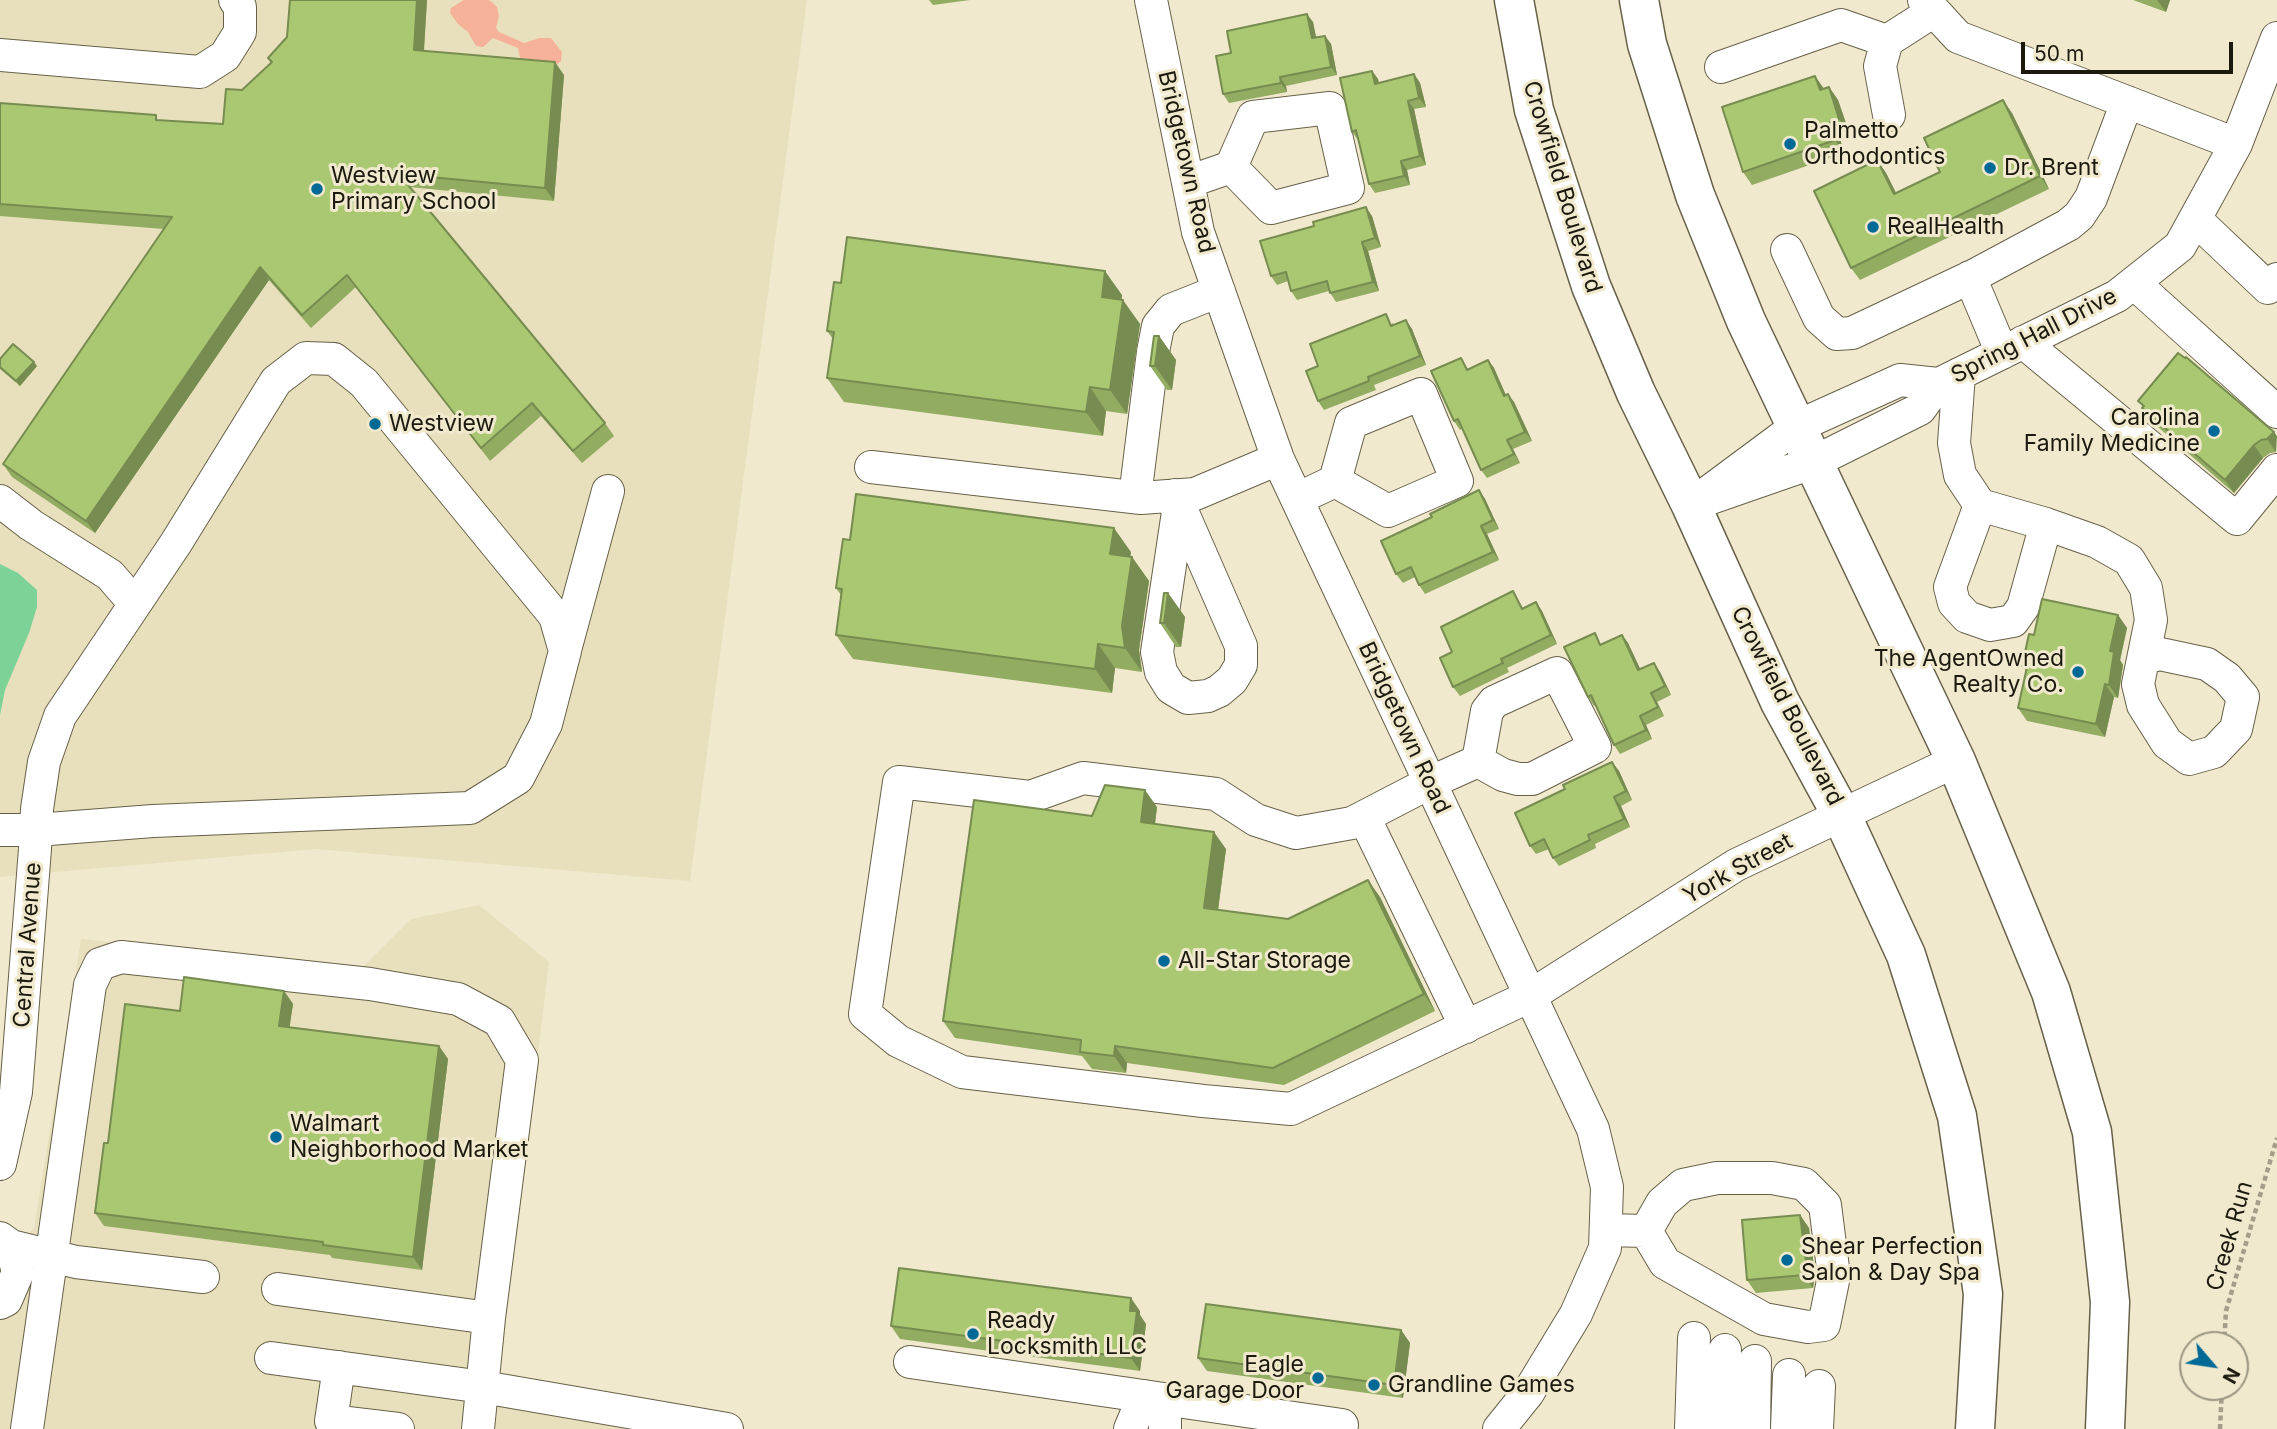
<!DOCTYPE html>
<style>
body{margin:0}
#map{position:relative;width:2277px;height:1429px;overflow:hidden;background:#f0e9cd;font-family:Inter,sans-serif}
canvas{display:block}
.north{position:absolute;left:2179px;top:1331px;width:70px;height:70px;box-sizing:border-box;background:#f0e9cd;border:2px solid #9b9681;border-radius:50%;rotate:119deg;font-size:19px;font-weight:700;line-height:28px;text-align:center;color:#1c190f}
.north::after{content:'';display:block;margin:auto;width:24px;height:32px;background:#006996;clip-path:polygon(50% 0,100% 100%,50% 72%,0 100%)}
.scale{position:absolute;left:2021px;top:42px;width:212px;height:32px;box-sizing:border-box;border:4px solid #1c190f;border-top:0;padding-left:9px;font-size:21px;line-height:24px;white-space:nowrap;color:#1c190f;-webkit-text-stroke:5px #f0e9cd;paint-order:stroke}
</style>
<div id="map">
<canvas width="2277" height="1429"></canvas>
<div class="north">N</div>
<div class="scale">50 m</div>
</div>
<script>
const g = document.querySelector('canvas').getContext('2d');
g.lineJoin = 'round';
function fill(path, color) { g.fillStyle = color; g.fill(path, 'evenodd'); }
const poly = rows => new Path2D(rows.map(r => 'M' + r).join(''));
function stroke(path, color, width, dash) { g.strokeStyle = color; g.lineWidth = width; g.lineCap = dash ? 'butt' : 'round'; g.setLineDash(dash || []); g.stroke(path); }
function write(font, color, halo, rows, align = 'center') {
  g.font = font + ' Inter,sans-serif'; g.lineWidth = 6; g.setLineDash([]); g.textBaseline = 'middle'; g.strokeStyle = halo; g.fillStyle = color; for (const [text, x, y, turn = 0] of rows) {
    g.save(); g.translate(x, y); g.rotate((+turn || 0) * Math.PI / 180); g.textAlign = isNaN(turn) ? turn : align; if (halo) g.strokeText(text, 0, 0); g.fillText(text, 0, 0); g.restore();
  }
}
fill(poly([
 [0,0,807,0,690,881,316,849,0,877],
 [479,905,549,962,496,1404,629,1429,0,1429,0,1263,34,1228,81,939,361,969,411,919]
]), '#e8e0bc');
fill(poly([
 [464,0,489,0,493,3,497,7,499,16,496,28,499,32,524,43,540,38,551,38,562,52,561,61,554,67,521,62,518,48,493,38,483,47,476,46,468,32,458,24,450,13,451,8]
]), '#f5b199');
fill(poly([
 [0,564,18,573,37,590,37,607,29,633,5,690,0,715]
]), '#7dd297');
const minor = poly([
 [1151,0,1198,232,1278,459,1593,1129,1607,1187,1605,1248,1576,1314,1528,1393,1499,1429],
 [1924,0,1958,37,2236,144],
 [1887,41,1880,66,1889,115],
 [0,55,200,72,225,56,240,32,240,7,235,0],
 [1721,67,1841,25,1887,41,1934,11],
 [1188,182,1231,167,1271,208,1348,188,1330,108,1253,117,1231,167],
 [2195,219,2268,288,2277,279],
 [1787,250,1819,318,1837,334,1852,333,1973,276,2068,225,2079,216,2091,198,2127,102],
 [1970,277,2002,353],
 [2134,283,2277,412],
 [2023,342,2237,519,2277,470],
 [1959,374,1954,443,1960,475,1980,505,2046,524,2097,542,2129,560,2146,588,2151,620,2138,684,2143,705,2167,743,2189,759,2214,752,2236,729,2243,697,2227,678,2207,664,2160,654,2144,658],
 [1900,380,1938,384,1920,409,1812,463,1691,505,1796,427,1900,380],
 [1943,382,2117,296,2180,246,2236,144,2277,38],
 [871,467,1141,498,1195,494,1278,459],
 [1175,495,1241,646,1241,665,1232,680,1219,691,1208,696,1188,698,1171,688,1161,672,1157,652,1179,505],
 [1135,497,1153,352,1158,326,1171,310,1219,291],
 [1297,499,1335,481,1388,511,1457,481,1421,394,1351,423,1335,481],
 [0,501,31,525,110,575,135,604],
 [1980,505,1950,587,1954,603,1967,617,1990,625,2013,621,2023,607,2046,524],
 [565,650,608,491],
 [1478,761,1487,711,1494,702,1557,673,1595,747,1532,779,1518,779,1503,775,1478,761,1429,783,1352,823,1296,833,1256,820,1216,794,1083,778,1030,797,899,782,865,1014,898,1041,962,1072,1203,1101,1291,1109,1530,996,1736,865,1956,761],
 [1364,817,1466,1027],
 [0,830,36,830,153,821,470,808,518,778,546,724,565,651,555,616,364,383,334,359,306,358,276,381,176,543,60,716,44,762,37,809,36,830,35,849,16,1092,0,1164],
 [1606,1230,1646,1231,1665,1263,1764,1319,1808,1327,1824,1325,1834,1276,1825,1205,1804,1184,1772,1178,1717,1178,1683,1185,1662,1203,1646,1231],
 [0,1238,11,1246,18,1272,6,1300,0,1303],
 [11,1246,76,1262,203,1277],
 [278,1289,489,1318],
 [271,1358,483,1387,727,1429],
 [910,1362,1342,1425],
 [339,1367,331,1421,398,1429],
 [1165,1399,1165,1429],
 [27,1429,90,985,100,964,121,957,370,984,458,999,499,1021,522,1060,489,1318,478,1429],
 [1130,1429,1144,1396],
 [1691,1429,1694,1338],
 [1723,1429,1725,1350],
 [1754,1429,1755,1361],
 [1787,1429,1789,1375],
 [1817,1429,1819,1386]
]);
const major = poly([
 [1514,0,1534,110,1591,286,1636,393,1691,505,1780,702,1841,814,1906,955,1957,1116,1983,1294,1975,1429],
 [1639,0,1647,44,1695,195,1746,321,1956,761,2051,992,2092,1132,2110,1302,2105,1429]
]);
stroke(minor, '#676149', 34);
stroke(major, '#676149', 41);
stroke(poly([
 [2224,1345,2226,1311,2277,1138],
 [2220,1429,2222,1387]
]), '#a49e89', 4.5, [5, 3.5]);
stroke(minor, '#fff', 32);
stroke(major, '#fff', 38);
fill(poly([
 [427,0,424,51,564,75,554,201,409,187,605,423,614,436,582,463,541,416,490,461,356,287,311,328,269,280,95,533,12,477,3,464,164,229,0,216,0,103,160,120,223,124,242,90,271,63,268,58],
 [929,0,970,0,933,5],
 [2133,0,2170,0,2166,12],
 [1313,22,1316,37,1325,36,1331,44,1337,75,1286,86,1287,92,1229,103,1223,94,1231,53],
 [1372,71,1378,79,1379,83,1414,74,1420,83,1426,107,1414,109,1426,165,1407,170,1410,185,1375,193,1369,184,1358,140,1352,132],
 [1815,76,1824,89,1829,87,1838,100,1849,132,1839,135,1844,153,1752,185,1743,172],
 [2012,113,2049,189,1860,280,1851,268,1877,160,1886,173,1896,193,1940,172],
 [1372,216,1381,247,1368,251,1379,291,1336,302,1329,291,1297,300,1291,291,1288,281,1277,285,1271,276],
 [1122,295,1121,300,1140,324,1127,414,1106,411,1103,436,844,402,827,378,833,339,827,331],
 [1406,320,1412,329,1426,365,1374,385,1376,390,1324,410,1318,401,1318,366,1393,323,1394,325],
 [1159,336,1176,360,1172,390,1167,390,1150,366],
 [1461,358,1468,369,1488,360,1494,368,1506,395,1514,402,1532,441,1513,449,1520,463,1487,478,1481,470,1462,429,1460,430,1454,421],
 [0,359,37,366,20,386,0,369],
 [2138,401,2274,432,2276,452,2270,453,2263,458,2234,493,2151,421,2142,408,2143,407],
 [1479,490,1485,499,1499,529,1487,534,1499,560,1425,594,1419,585,1415,577,1403,583,1396,574,1432,517],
 [1131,552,1130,557,1132,557,1149,581,1139,650,1142,672,1115,668,1112,693,853,659,836,635,841,595,836,588],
 [1513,591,1523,608,1536,602,1542,611,1557,644,1507,668,1509,672,1460,696,1453,687,1452,652],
 [1168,593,1185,617,1181,647,1176,647,1160,623],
 [2118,615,2127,628,2120,660,2123,665,2118,698,2114,697,2105,737,2027,721,2018,708,2026,671,2022,666,2034,635],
 [1622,635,1628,643,1640,669,1660,672,1671,695,1657,702,1664,716,1646,725,1652,739,1620,754,1614,745,1596,705,1594,706,1588,697,1602,644],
 [1612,762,1619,771,1632,800,1621,806,1630,827,1595,844,1596,848,1559,866,1553,858,1549,849,1536,854,1530,846,1565,789],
 [1157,807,1155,824,1226,849,1218,910,1288,919,1380,897,1435,1011,1284,1085,1127,1063,1126,1073,1092,1069,1082,1056,955,1038,943,1021,1092,816],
 [284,991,293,1004,289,1027,439,1046,448,1059,422,1270,332,1258,330,1255,104,1226,95,1213,108,1143,180,1011],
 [1800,1215,1809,1228,1815,1275,1813,1288,1756,1293,1747,1280],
 [1140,1311,1140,1315,1146,1324,1140,1371,900,1339,891,1326],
 [1401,1330,1410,1343,1403,1398,1207,1371,1198,1358]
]), '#92ac62');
fill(poly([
 [417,0,427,0,423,63,414,50],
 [2157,0,2170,0,2166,12],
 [1307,14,1313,22,1318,47,1312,38],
 [1325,36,1331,44,1337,75,1331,67],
 [555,62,564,75,554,201,545,188],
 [1372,71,1378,79,1381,93,1375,84],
 [1414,74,1420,83,1426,107,1419,98],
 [1815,76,1824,89,1820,90],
 [1280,77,1286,86,1287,92,1281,83],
 [1829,87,1838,100,1849,132,1839,119],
 [2003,100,2012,113,2049,189,2040,176],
 [1408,101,1414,109,1426,165,1420,156],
 [1830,122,1839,135,1844,153,1835,140],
 [1877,160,1886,173,1903,207,1894,194],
 [1401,161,1407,170,1410,185,1404,176],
 [1366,207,1372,216,1381,247,1375,238],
 [1362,242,1368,251,1379,291,1373,282],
 [260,267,269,280,95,533,86,521],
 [1105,271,1122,295,1119,321,1102,297],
 [1123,300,1140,324,1127,414,1110,390],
 [1406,320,1412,329,1426,365,1420,356],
 [1159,336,1176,360,1172,390,1155,366],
 [1488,360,1494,368,1510,405,1504,396],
 [34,362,37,366,20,386,16,381],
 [1090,387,1106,411,1103,436,1086,412],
 [1508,394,1514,402,1532,441,1525,432],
 [2274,432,2277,436,2276,452,2267,439],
 [1507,440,1513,449,1520,463,1514,454],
 [2254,445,2263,458,2234,493,2225,480],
 [1479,490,1485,499,1499,529,1493,520],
 [1481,526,1487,534,1499,560,1493,552],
 [1114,528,1131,552,1127,578,1110,554],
 [1132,557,1149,581,1139,650,1142,672,1125,648,1122,626],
 [1168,593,1185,617,1181,647,1164,623],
 [1536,602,1542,611,1557,644,1551,635],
 [2118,615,2127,628,2120,660,2123,665,2118,698,2109,685,2110,651],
 [1622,635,1628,643,1645,679,1638,670],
 [1098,644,1115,668,1112,693,1095,669],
 [1654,663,1660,672,1671,695,1665,686],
 [2105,684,2114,697,2105,737,2096,724],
 [1651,693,1657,702,1664,716,1658,707],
 [1640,716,1646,725,1652,739,1646,730],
 [1612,762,1619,771,1632,800,1626,791],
 [1145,790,1157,807,1153,839,1141,822],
 [1614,797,1621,806,1630,827,1624,819],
 [1214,832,1226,849,1216,925,1204,908],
 [1368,880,1380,897,1435,1011,1424,994],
 [284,991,293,1004,288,1038,279,1026],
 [439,1046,448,1059,422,1270,413,1257],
 [1115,1046,1127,1063,1126,1073,1114,1056],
 [1800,1215,1809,1228,1815,1275,1813,1288,1804,1275],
 [1131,1298,1140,1311,1140,1315,1146,1324,1140,1371,1131,1358,1130,1311],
 [1401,1330,1410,1343,1403,1398,1394,1385]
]), '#778c50');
const building = poly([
 [290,0,417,0,414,50,555,62,545,188,399,174,605,423,573,451,532,403,481,448,347,275,302,315,260,267,86,521,3,464,172,217,0,204,0,103,156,115,156,120,223,124,226,89,242,90,272,62,268,58,287,37,290,0],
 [1307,14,1312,38,1325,36,1331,67,1280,77,1281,83,1223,94,1216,56,1231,53,1227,31,1307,14],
 [1372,71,1375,84,1414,74,1419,98,1408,101,1420,156,1401,161,1404,176,1369,184,1356,130,1352,132,1340,78,1372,71],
 [1815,76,1820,90,1829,87,1839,119,1830,122,1835,140,1743,172,1722,107,1815,76],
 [2003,100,2040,176,1851,268,1814,191,1877,160,1894,194,1940,172,1924,138,2003,100],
 [1366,207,1375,238,1362,242,1373,282,1330,293,1327,281,1291,291,1286,272,1271,276,1260,241,1314,226,1313,222,1366,207],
 [847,237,1105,271,1102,297,1123,300,1110,390,1090,387,1086,412,827,378,834,332,827,331,834,282,841,283,847,237],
 [1386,314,1391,326,1406,320,1420,356,1368,377,1369,381,1318,401,1306,371,1318,366,1310,344,1386,314],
 [1154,336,1159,336,1155,366,1150,366,1154,336],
 [13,344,34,362,16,381,0,367,0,359,13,344],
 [2178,353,2185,358,2186,357,2274,432,2267,439,2261,440,2254,445,2225,480,2142,408,2144,406,2138,401,2178,353],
 [1461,358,1467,370,1488,360,1504,396,1508,394,1525,432,1507,440,1514,454,1481,470,1458,419,1454,421,1431,371,1461,358],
 [1479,490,1493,520,1481,526,1493,552,1419,585,1411,567,1396,574,1381,541,1432,517,1430,514,1479,490],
 [856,494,1114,528,1110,554,1132,557,1122,626,1125,648,1098,644,1095,669,836,635,842,589,836,588,843,539,850,540,856,494],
 [1513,591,1522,609,1536,602,1551,635,1501,659,1503,663,1453,687,1440,658,1452,652,1441,627,1513,591],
 [1164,593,1168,593,1164,623,1160,623,1164,593],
 [2042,599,2118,615,2110,651,2114,652,2109,685,2105,684,2096,724,2018,708,2027,667,2022,666,2029,634,2034,635,2042,599],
 [1595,633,1600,645,1622,635,1638,670,1654,663,1665,686,1651,693,1658,707,1640,716,1646,730,1614,745,1591,695,1588,697,1564,647,1595,633],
 [1612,762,1626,791,1614,797,1624,819,1588,835,1590,840,1553,858,1544,839,1530,846,1515,813,1565,789,1563,785,1612,762],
 [1105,785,1145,790,1141,822,1214,832,1204,908,1288,919,1368,880,1424,994,1273,1068,1115,1046,1114,1056,1080,1052,1081,1040,943,1021,974,800,1092,816,1105,785],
 [184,977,284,991,279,1026,439,1046,413,1257,323,1245,323,1242,95,1213,104,1143,108,1143,125,1004,180,1011,184,977],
 [1800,1215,1806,1262,1804,1275,1747,1280,1742,1220,1800,1215],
 [899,1268,1131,1298,1130,1311,1137,1311,1131,1358,891,1326,899,1268],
 [1206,1304,1401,1330,1394,1385,1198,1358,1206,1304]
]);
fill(building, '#aac872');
stroke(building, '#778c50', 2);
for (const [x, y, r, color] of [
 [1790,144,7,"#006996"],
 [1990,168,7,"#006996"],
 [317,189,7,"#006996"],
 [1873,227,7,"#006996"],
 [375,424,7,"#006996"],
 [2214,431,7,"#006996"],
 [2078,672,7,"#006996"],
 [1164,961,7,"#006996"],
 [276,1137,7,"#006996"],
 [1787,1260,7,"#006996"],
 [973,1334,7,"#006996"],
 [1318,1378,7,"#006996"],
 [1374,1385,7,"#006996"]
]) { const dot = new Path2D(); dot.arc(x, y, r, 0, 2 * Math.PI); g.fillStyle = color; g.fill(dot); stroke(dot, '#f0e9cd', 2.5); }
write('23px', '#1c190f', '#f0e9cd', [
 ["Palmetto",1804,131],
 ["Orthodontics",1804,157],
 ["Dr. Brent",2004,168],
 ["Westview",331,176],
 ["Primary School",331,202],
 ["RealHealth",1887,227],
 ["Carolina",2200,418,"right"],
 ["Family Medicine",2200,444,"right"],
 ["Westview",389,424],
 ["The AgentOwned",2064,659,"right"],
 ["Realty Co.",2064,685,"right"],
 ["All-Star Storage",1178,961],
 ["Walmart",290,1124],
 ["Neighborhood Market",290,1150],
 ["Shear Perfection",1801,1247],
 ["Salon & Day Spa",1801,1273],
 ["Ready",987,1321],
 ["Locksmith LLC",987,1347],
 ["Eagle",1304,1365,"right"],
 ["Garage Door",1304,1391,"right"],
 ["Grandline Games",1388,1385]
], 'left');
write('23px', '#1c190f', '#f0e9cd', [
 ["Bridgetown Road",1186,162,77],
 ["Crowfield Boulevard",1562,187,73],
 ["Spring Hall Drive",2034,336,-27],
 ["Crowfield Boulevard",1787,706,63],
 ["Bridgetown Road",1404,728,65],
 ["York Street",1738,869,-29],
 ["Central Avenue",28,945,-86],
 ["Creek Run",2230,1236,-74]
]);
</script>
